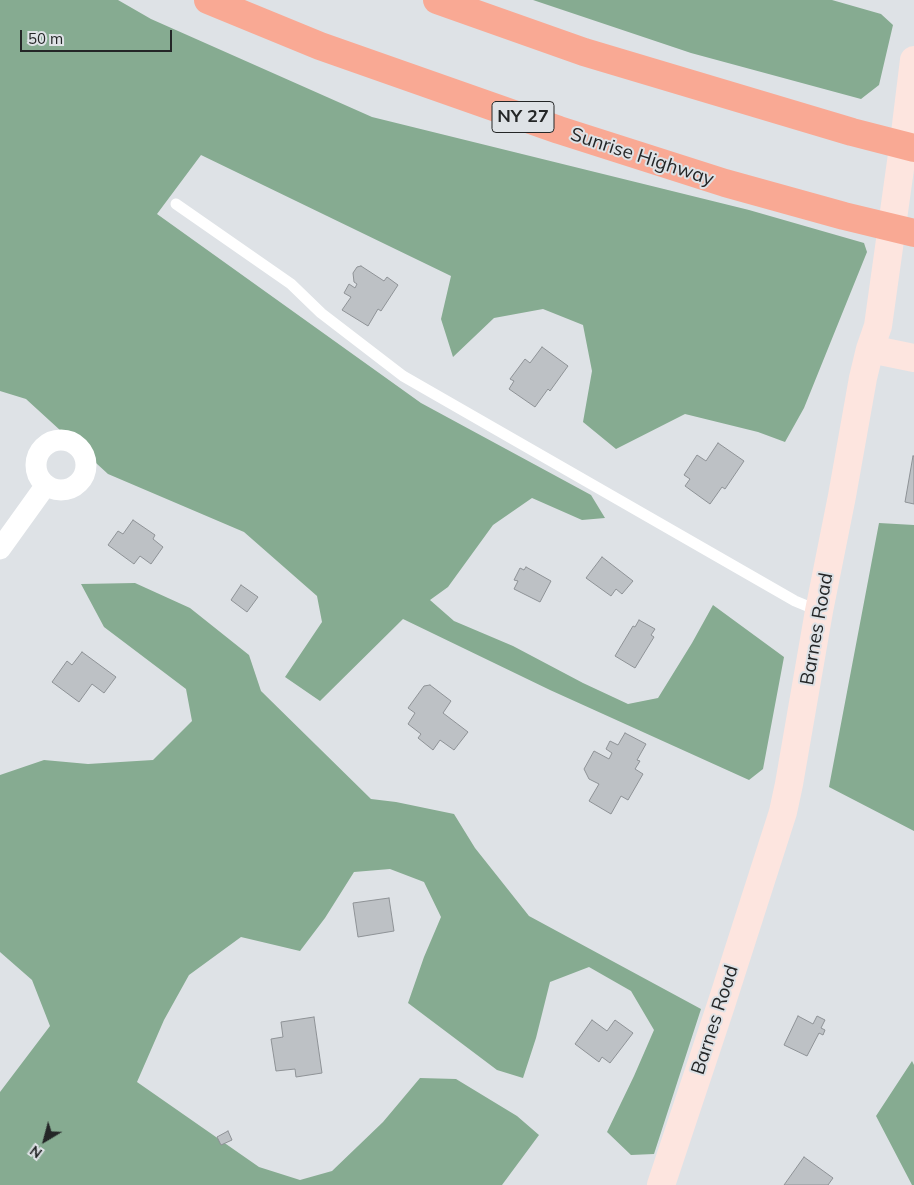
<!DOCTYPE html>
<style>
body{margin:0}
#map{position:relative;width:914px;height:1185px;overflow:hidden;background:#dee2e6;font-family:Mulish,sans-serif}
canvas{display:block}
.north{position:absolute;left:20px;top:1115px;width:50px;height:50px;-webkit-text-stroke:4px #dee2e6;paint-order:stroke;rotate:217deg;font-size:14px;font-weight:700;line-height:20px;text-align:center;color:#242627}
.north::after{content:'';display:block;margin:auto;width:18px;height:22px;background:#242627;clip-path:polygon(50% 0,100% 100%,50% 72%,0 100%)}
.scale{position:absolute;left:20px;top:30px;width:152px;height:22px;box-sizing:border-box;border:2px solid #242627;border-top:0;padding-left:6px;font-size:15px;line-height:18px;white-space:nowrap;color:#242627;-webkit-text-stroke:4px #dee2e6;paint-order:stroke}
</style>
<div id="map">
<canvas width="914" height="1185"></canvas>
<div class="north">N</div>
<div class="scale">50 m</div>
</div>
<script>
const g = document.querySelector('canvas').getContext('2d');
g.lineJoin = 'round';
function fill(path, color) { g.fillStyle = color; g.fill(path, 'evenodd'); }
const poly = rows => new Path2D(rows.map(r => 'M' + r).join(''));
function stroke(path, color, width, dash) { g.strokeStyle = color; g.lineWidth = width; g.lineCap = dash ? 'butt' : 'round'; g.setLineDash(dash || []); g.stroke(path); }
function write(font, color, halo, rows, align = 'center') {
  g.font = font + ' Mulish,sans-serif'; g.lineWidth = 4; g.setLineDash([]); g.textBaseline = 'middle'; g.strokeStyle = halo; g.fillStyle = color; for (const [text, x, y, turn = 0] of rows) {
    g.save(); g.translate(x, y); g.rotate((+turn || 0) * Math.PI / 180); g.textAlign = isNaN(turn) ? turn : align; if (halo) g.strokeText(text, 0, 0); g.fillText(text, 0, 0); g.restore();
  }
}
fill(poly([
 [0,0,118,0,151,19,372,117,749,210,864,243,867,252,804,408,785,442,758,432,685,414,616,449,583,422,592,371,583,325,543,309,494,318,453,357,441,319,451,276,201,155,157,214,421,403,591,495,605,518,582,520,532,498,493,525,448,587,430,600,454,621,513,646,583,683,628,704,658,698,692,643,713,605,784,657,763,769,749,780,550,690,403,619,320,701,285,677,322,622,317,596,244,532,108,474,26,399,0,391],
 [533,0,832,0,881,14,893,25,879,85,861,99,691,53],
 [879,523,914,525,914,831,829,787],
 [135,583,190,608,249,655,261,691,371,799,396,802,454,814,475,848,529,916,701,1009,654,1154,631,1155,607,1132,634,1076,654,1030,631,991,589,967,550,982,536,1038,523,1078,497,1070,408,1003,424,957,441,917,424,882,390,869,354,872,325,918,300,951,241,937,189,975,164,1020,137,1082,259,1167,300,1180,332,1171,383,1122,420,1078,456,1079,517,1116,539,1135,502,1185,0,1185,0,1092,50,1026,32,980,0,952,0,775,44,760,88,764,153,760,192,721,186,689,104,627,81,584],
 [912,1061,914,1065,914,1185,912,1185,876,1116]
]), '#86ab91');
const building = poly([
 [361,266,384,281,387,277,398,285,381,311,378,309,368,326,342,310,351,297,344,293,349,284,355,288,357,284,354,282,353,273,357,267,361,266],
 [542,347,568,366,550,391,548,389,535,407,509,389,514,381,510,379,525,359,530,363,542,347],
 [718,443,744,461,725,489,722,487,710,504,685,486,690,479,684,475,697,455,706,461,718,443],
 [913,456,914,456,914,504,905,502,913,456],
 [133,520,155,535,153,539,163,547,151,564,140,556,134,564,108,545,118,531,123,534,133,520],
 [602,557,633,581,622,594,616,589,611,596,586,578,602,557],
 [526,567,551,581,540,602,514,589,518,581,514,580,520,568,524,570,526,567],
 [241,585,258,597,247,612,231,600,241,585],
 [639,620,655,629,651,635,654,637,635,668,615,656,633,626,635,627,639,620],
 [82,652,116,677,104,693,92,684,79,702,52,682,67,661,72,665,82,652],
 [430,685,451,701,443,713,468,732,454,750,440,740,433,750,418,738,421,734,408,724,415,713,408,708,424,686,430,685],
 [625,733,646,744,637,760,640,761,635,769,643,774,628,800,621,796,611,814,589,801,599,784,589,779,584,769,594,751,609,759,612,753,606,749,610,741,618,745,625,733],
 [389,898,394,931,358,937,353,903,389,898],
 [798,1016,813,1024,817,1016,825,1020,821,1028,825,1030,823,1035,819,1033,807,1056,784,1045,798,1016],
 [314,1017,322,1073,296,1077,295,1069,276,1071,271,1039,283,1037,281,1022,314,1017],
 [592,1020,607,1031,615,1020,633,1033,610,1063,602,1057,599,1062,575,1044,592,1020],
 [228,1131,232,1140,221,1145,217,1137,228,1131],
 [804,1157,833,1178,828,1185,784,1185,804,1157]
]);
fill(building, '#bdc1c5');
stroke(building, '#8e9296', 1);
stroke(poly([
 [176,204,291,284,321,313,403,376,795,601,819,611]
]), '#fff', 11);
stroke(poly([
 '36 465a25 25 0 1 1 50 0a25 25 0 1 1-50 0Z',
 [0,549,46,485]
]), '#fff', 21);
stroke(poly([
 [870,349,914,358],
 [661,1185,721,1005,783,812,789,784,819,611,842,496,863,378,870,349,878,326,905,133,914,60]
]), '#fde5df', 28);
stroke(poly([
 [208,0,320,46,559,130,725,183,844,216,914,233],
 [437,0,584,52,852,132,914,148]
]), '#f9a994', 28);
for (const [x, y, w] of [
 [523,117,62]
]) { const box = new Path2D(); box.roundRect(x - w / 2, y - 15.5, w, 31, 4); g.fillStyle = '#dee2e6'; g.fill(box); stroke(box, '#242627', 1); }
write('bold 18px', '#242627', null, [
 ["NY 27",523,117]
]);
write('19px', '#242627', '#dee2e6', [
 ["Sunrise Highway",642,157,18],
 ["Barnes Road",817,629,-80],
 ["Barnes Road",715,1020,-72]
]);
</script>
